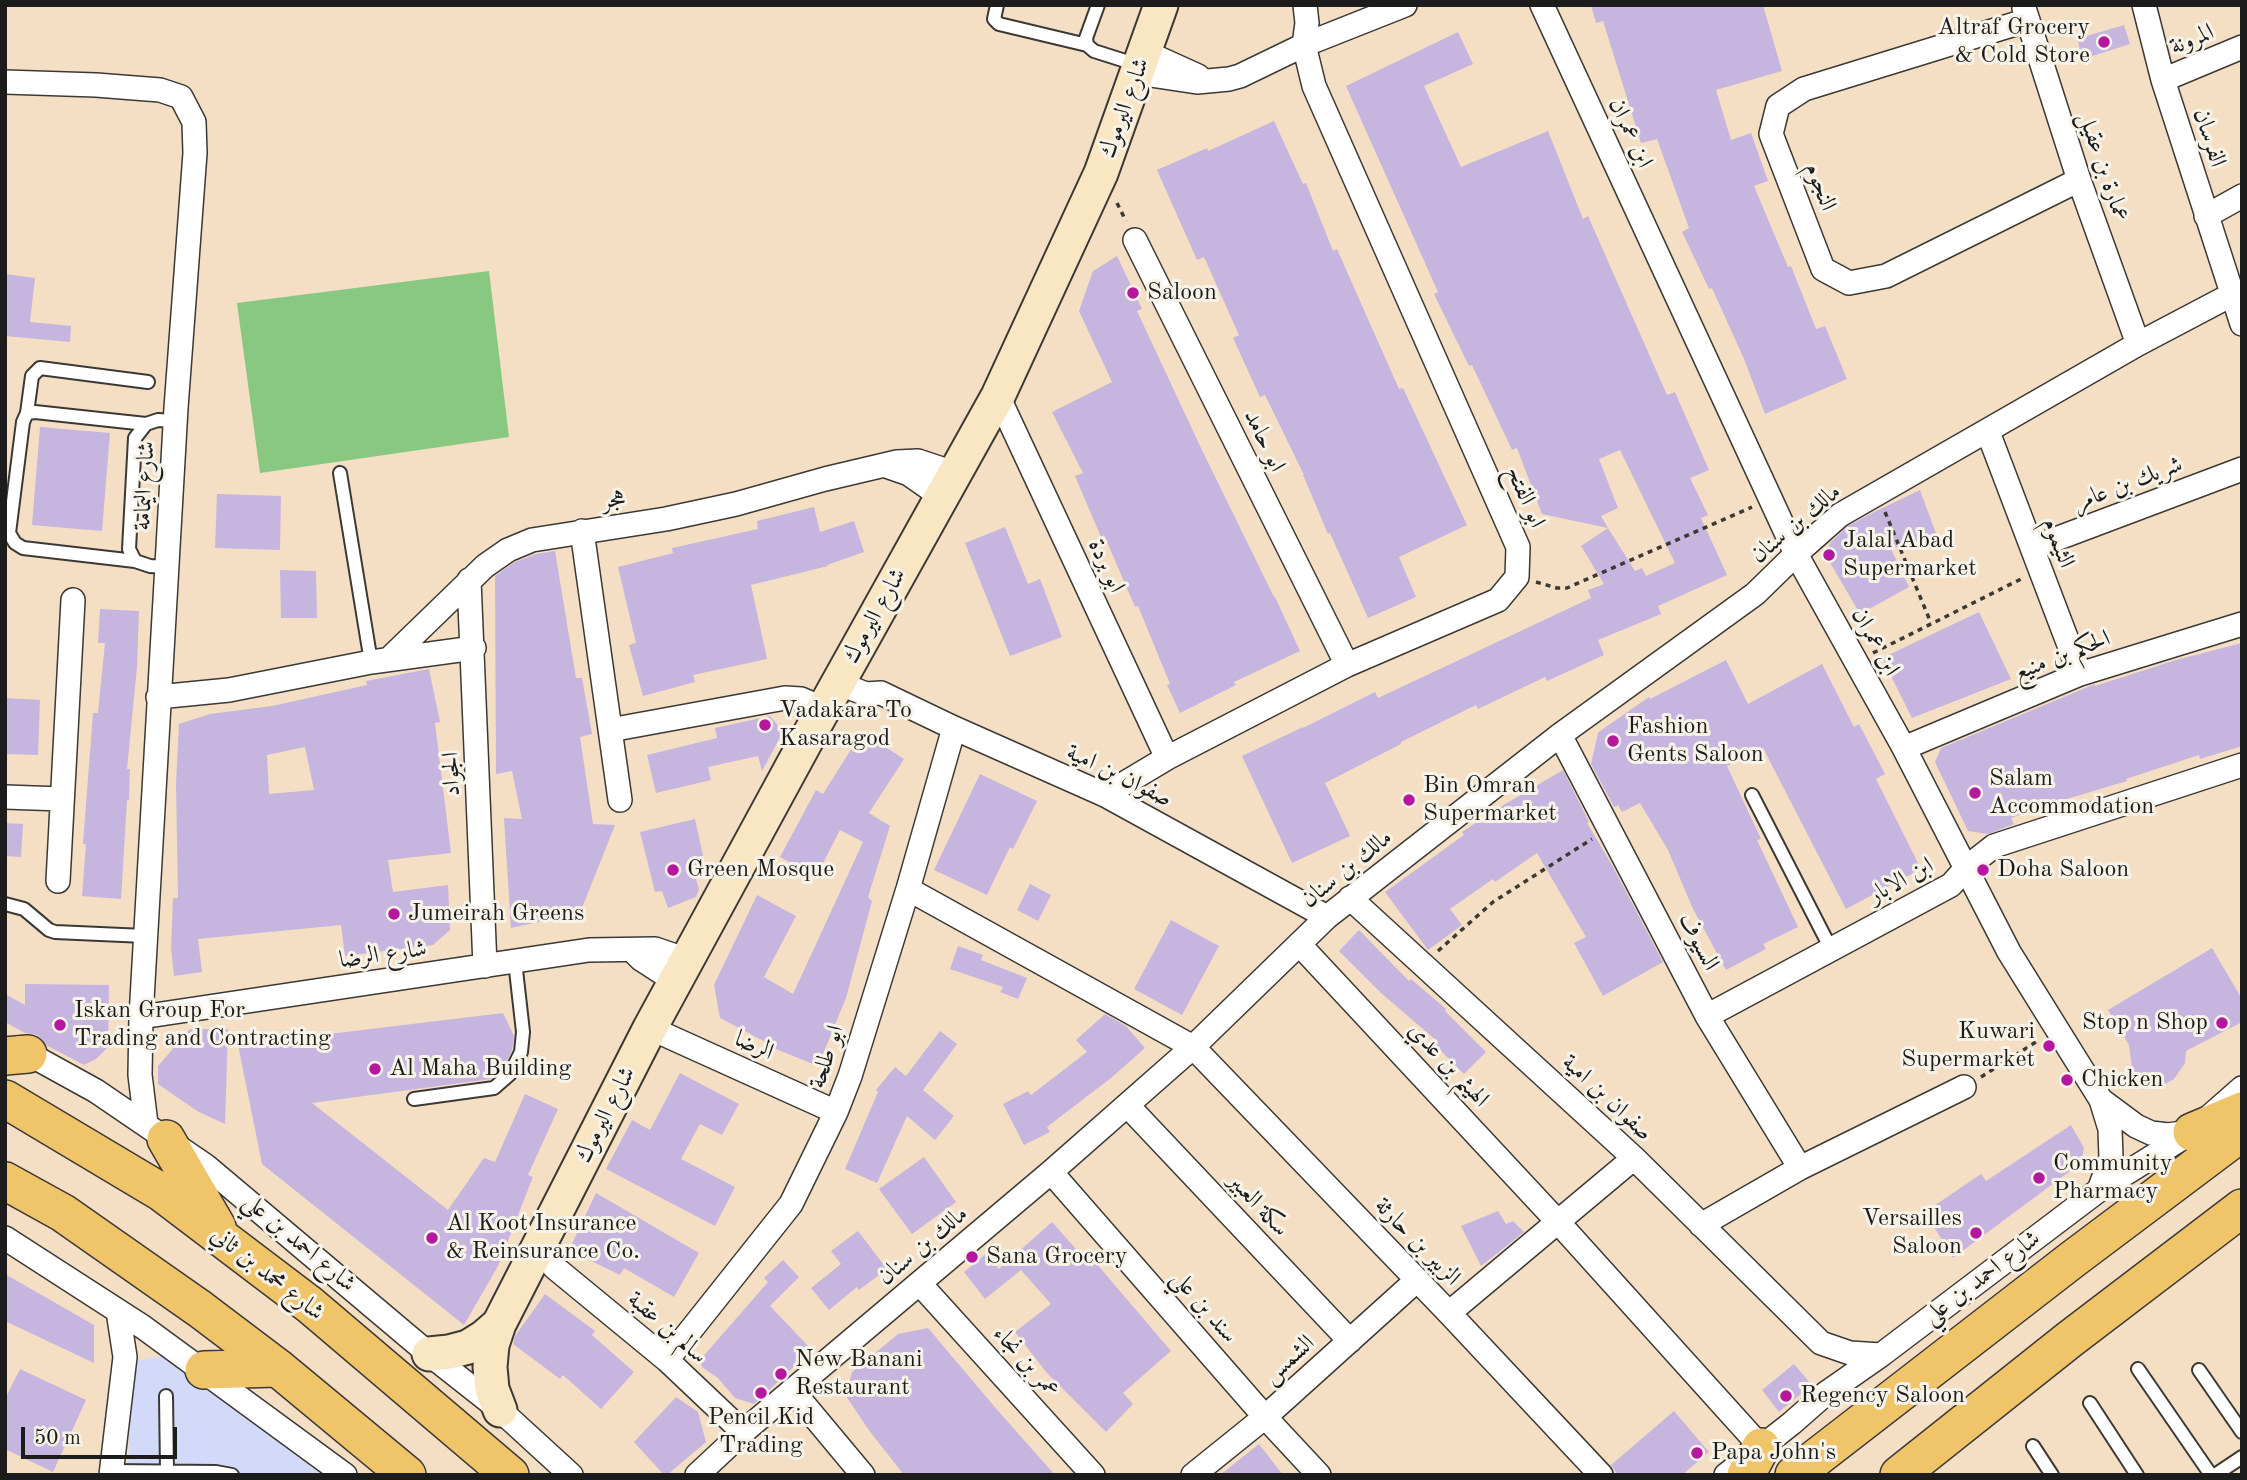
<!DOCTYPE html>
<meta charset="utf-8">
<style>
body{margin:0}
#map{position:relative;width:2247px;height:1480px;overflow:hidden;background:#f4dfc4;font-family:"Old Standard TT",serif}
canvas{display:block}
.frame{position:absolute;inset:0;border:7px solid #1c1c1c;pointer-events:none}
.scale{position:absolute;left:21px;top:1427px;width:156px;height:32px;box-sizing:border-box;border:4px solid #1c1c1c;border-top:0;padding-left:9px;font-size:21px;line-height:24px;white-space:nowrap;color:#1c1c1c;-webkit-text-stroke:5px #f7f3e8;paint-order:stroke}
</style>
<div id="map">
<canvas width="2247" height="1480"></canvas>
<div class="frame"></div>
<div class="scale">50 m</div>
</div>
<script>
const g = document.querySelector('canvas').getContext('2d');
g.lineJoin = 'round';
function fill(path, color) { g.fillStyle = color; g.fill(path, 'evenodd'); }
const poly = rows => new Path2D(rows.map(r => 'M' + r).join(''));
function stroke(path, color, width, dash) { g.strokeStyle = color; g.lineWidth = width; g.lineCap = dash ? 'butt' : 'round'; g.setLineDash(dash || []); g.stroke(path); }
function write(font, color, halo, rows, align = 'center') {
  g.font = font + ' "Old Standard TT",Amiri,serif'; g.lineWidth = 6; g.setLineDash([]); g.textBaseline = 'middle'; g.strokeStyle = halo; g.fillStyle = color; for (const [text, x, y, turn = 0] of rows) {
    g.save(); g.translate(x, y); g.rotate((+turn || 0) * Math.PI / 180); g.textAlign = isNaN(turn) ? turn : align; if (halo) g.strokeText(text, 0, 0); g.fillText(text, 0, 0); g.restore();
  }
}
fill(poly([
 [168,1355,322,1475,128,1475,131,1369,135,1361]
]), '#d2d9f9');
fill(poly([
 [489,271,509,437,260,473,237,303]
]), '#88c880');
fill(poly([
 [1591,5,1763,5,1782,71,1716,90,1731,140,1751,133,1768,181,1754,186,1788,267,1791,266,1816,329,1825,326,1847,379,1765,414,1744,359,1712,288,1709,289,1682,232,1689,228,1657,139,1641,143,1603,21,1596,23],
 [2124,25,2130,44,2083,59,2077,39],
 [1458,32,1473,64,1424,86,1461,167,1548,131,1583,219,1588,216,1667,395,1675,392,1709,470,1690,478,1708,515,1701,518,1727,575,1658,606,1661,614,1598,640,1604,655,1547,681,1545,677,1478,709,1476,705,1401,742,1401,744,1325,783,1350,836,1292,863,1242,756,1303,727,1303,728,1375,692,1378,698,1591,598,1588,590,1604,584,1581,546,1608,528,1635,571,1642,568,1646,576,1675,563,1620,450,1599,459,1618,508,1601,516,1608,528,1542,514,1517,448,1512,450,1472,365,1469,366,1434,294,1438,292,1346,86],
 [1274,121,1303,184,1306,183,1333,251,1337,249,1399,389,1403,388,1467,525,1399,557,1416,597,1368,618,1330,533,1328,534,1303,475,1304,475,1265,395,1260,397,1233,338,1239,335,1204,257,1197,260,1157,170,1207,148,1208,151],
 [1117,256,1142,309,1137,311,1200,446,1274,597,1275,597,1300,651,1234,682,1236,685,1180,713,1167,685,1170,684,1138,606,1135,607,1104,535,1101,537,1075,476,1083,473,1052,412,1112,382,1079,311,1093,271],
 [5,274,35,278,30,322,71,326,70,342,5,336],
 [40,427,110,433,102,531,32,525],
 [1920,490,1937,536,1891,549,1909,587,1860,614,1825,554,1831,542,1848,526,1874,512],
 [217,494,281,496,280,550,215,548],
 [814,507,820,532,854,521,864,552,827,565,828,566,751,585,767,659,693,675,695,682,643,696,629,645,636,643,618,567,673,553,672,548,758,529,757,521],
 [1005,527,1028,584,1040,579,1062,637,1010,656,965,543],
 [555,551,576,678,582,678,592,734,580,737,593,824,615,825,580,913,511,928,504,818,522,819,512,771,496,774,495,576,515,562,536,554],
 [280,570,316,571,317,618,281,618],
 [100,609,139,611,137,667,127,769,130,769,129,800,127,800,121,899,82,896,86,844,83,844,93,713,98,713,105,643,98,643],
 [1979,612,2011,679,1912,718,1882,658],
 [2242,643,2242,746,2200,759,2199,755,2126,779,2127,781,2057,802,2011,818,2014,824,1988,834,1968,831,1935,762,1941,748,2095,684,2095,686,2176,660],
 [1726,660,1748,704,1822,664,1854,727,1859,724,1885,774,1876,779,1921,869,1846,909,1763,748,1727,766,1761,839,1757,840,1798,927,1763,944,1766,949,1726,970,1693,909,1668,850,1640,803,1622,812,1618,805,1614,807,1591,764,1598,733,1600,731,1649,697,1650,699],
 [429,669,440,722,435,723,451,853,388,860,393,892,448,885,450,930,433,945,345,956,341,925,198,939,202,972,174,976,171,949,173,898,178,898,176,784,179,724,210,714,272,706,367,685,366,681],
 [305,747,314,790,269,794,267,755],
 [5,698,40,700,38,755,5,754],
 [770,716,783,732,762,771,758,756,708,767,711,780,656,793,647,755,717,738,715,728],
 [862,732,904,759,869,813,890,826,868,897,872,901,846,998,818,1066,771,1047,771,1045,720,1018,714,985,757,895,796,916,764,977,793,994,863,842,840,830,816,877,780,857,816,790,823,794],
 [1563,770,1589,822,1587,823,1612,865,1663,962,1603,996,1574,943,1586,937,1537,853,1495,882,1493,879,1450,909,1462,925,1428,950,1385,892,1464,835,1462,832,1495,810],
 [980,774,1037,801,1013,849,1010,847,987,895,934,870],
 [695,819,704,860,697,862,696,879,699,889,696,897,668,908,662,891,655,892,640,832],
 [5,823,23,824,21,857,5,856],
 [1030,884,1051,895,1038,921,1017,910],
 [1171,920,1219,946,1182,1015,1134,989],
 [1359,930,1409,981,1411,979,1446,1009,1445,1011,1486,1052,1464,1074,1435,1045,1438,1042,1381,993,1339,951],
 [958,946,983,955,981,960,1027,978,1018,999,1000,992,1003,987,950,969],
 [2212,948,2242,999,2242,1022,2186,1051,2185,1063,2174,1079,2165,1084,2158,1085,2142,1080,2136,1075,2132,1068,2129,1045,2108,1010],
 [25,984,109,985,108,1047,96,1059,84,1065,46,1045,37,1035,25,1033,5,1022,5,994,25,1005],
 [503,1013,514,1036,512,1050,503,1069,491,1079,312,1103,448,1210,484,1158,495,1162,525,1094,558,1109,528,1175,533,1177,498,1266,464,1325,262,1164,238,1045],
 [1105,1014,1126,1026,1145,1048,1111,1078,1047,1127,1050,1132,1024,1145,1003,1104,1028,1091,1031,1095,1087,1052,1076,1040],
 [190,1029,228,1029,225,1124,197,1111,158,1084,158,1066],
 [940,1031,957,1044,923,1090,954,1116,935,1140,907,1116,877,1183,845,1169,878,1092,876,1090,895,1067,906,1076],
 [680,1073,739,1104,722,1135,700,1124,681,1159,735,1187,715,1226,606,1169,632,1120,650,1130],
 [2071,1125,2084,1148,2081,1163,1953,1258,1925,1212,1981,1174,1986,1181],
 [924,1157,956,1202,912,1234,879,1189],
 [596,1193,699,1253,674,1297,624,1268,620,1275,569,1250],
 [1498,1211,1506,1224,1513,1221,1524,1232,1481,1266,1461,1226],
 [1052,1222,1092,1267,1096,1263,1171,1351,1123,1393,1133,1404,1106,1432,1047,1373,1015,1332,1051,1304,1021,1270,985,1299,964,1272,987,1253,999,1269],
 [858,1231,887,1269,859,1290,857,1287,829,1310,811,1288,841,1264,831,1251],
 [783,1260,799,1277,770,1306,812,1350,754,1404,735,1398,718,1378,702,1367,700,1360,768,1282,764,1278],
 [5,1274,94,1325,94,1363,5,1321],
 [545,1294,595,1331,592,1335,634,1372,601,1409,563,1375,560,1379,513,1344,515,1336],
 [928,1328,999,1412,1055,1475,904,1475,868,1429,846,1396,852,1372,898,1334],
 [1794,1364,1812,1385,1779,1412,1762,1390],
 [20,1369,86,1400,53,1472,5,1449,5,1399],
 [676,1397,698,1412,706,1442,667,1475,664,1475,634,1442],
 [1674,1411,1709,1452,1682,1475,1618,1475,1611,1465],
 [1259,1444,1283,1475,1220,1475]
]), '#c6b5df');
const lane = poly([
 [997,5,994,19,999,24,1087,45],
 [1098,5,1086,38,1087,45,1094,51,1138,65],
 [27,413,32,376,40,368,148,382],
 [340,473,371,662],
 [135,561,23,548,15,543,9,533,23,422,27,413,35,412,146,424],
 [167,567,150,566,135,561,129,549,135,438,146,424,158,420,175,421],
 [1752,795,1831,949],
 [5,904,24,909,49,930,55,932,145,936],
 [414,1099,494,1088,510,1074,521,1052,523,1032,515,961],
 [2138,1369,2211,1475],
 [2199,1370,2242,1432],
 [166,1396,167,1471],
 [2090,1403,2137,1475],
 [2033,1446,2052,1475],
 [112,1471,216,1472,232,1475],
 [2215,1475,2242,1457]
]);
const street = poly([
 [1542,5,1796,554,1904,748,2009,952,2101,1100,2110,1129,2111,1158,2099,1190],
 [2144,5,2163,80,2242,324],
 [2024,8,2079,180,2138,344],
 [2028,20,1804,89,1778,106,1771,134,1823,269,1849,283,1886,276,2079,180],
 [1145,52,1198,76],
 [1137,73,1197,82,1229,79,1240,76,1304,45,1405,5],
 [2163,80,2242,47],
 [5,82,96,85,160,90,181,97,194,122,195,153,176,408,141,1017,140,1075,146,1124],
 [2206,216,2242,196],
 [1135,240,1347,665],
 [998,396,1167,758],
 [1988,432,2080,674],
 [886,466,909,474,942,497],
 [582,531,620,800],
 [2032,548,2242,469],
 [469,580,485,966],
 [389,659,485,566,508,550,532,540,666,519,736,504,825,479,897,462,918,461,954,473],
 [838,683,866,694,881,693,954,728,1105,795,1327,917],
 [158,697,229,690,371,662,474,648],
 [610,730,785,698,801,699,824,709],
 [1560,735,1707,1016,1800,1168],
 [1904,748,2080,674,2242,624],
 [1105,795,1167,758,1347,665,1498,600,1517,577,1518,547,1314,86,1304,45,1307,23,1305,5],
 [5,797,62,799],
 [58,881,73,600],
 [908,889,1193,1047,1449,1313,1601,1475],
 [1350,898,1634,1158,1821,1343,1850,1353,1881,1355],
 [1299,944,1558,1222,1761,1447],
 [632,950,641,959,675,981],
 [1707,1016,1951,885,1966,868,1994,846,2242,765],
 [141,1017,589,950,655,949,687,960],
 [650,1028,836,1112],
 [18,1048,96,1091,206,1166,429,1354,500,1410,571,1475],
 [2101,1100,2136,1126,2151,1133,2168,1135,2189,1132],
 [1127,1105,1350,1341],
 [1051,1172,1265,1417,1319,1475],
 [1701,1225,1800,1168,1964,1087],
 [5,1238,143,1327,345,1475],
 [554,1267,667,1360,743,1432],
 [920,1284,1093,1475],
 [1449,1313,1634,1158],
 [667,1360,791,1204,836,1112,850,1076,908,889,954,728],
 [792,1390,863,1475],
 [111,1475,125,1357,118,1311],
 [697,1475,743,1432,1051,1172,1193,1047,1327,917,1560,735,1755,594,1796,554,1840,515,2138,344,2231,295],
 [1193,1475,1265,1417,1417,1280],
 [1726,1475,1792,1423,1825,1394,1881,1355,2099,1190,2192,1132,2242,1088]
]);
const secondary = poly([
 [429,1354,449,1352,468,1347,484,1337,499,1324],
 [500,1410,492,1389,490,1367,492,1345,499,1324,650,1028,813,728,998,396,1101,173,1161,5]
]);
const primary = poly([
 [5,1056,28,1054],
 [5,1099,161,1192,310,1305,510,1475],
 [2192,1132,2242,1111],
 [166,1139,217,1227],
 [5,1181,63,1213,200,1309,278,1368,407,1475],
 [204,1370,278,1368],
 [1746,1475,1761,1447],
 [1794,1475,2073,1259,2242,1132],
 [1899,1475,2070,1339,2242,1208]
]);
stroke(lane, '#3c3935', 16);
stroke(street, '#3c3935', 26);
stroke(secondary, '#3c3935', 37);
stroke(primary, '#3c3935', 40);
stroke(poly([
 [1117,203,1126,221],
 [1885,512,1931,623],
 [1536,582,1557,588,1567,588,1752,507],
 [1873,653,2023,578],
 [1438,951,1493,902,1592,839],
 [1981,1077,2039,1040]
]), '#3c3935', 3.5, [5, 5]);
stroke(lane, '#fff', 12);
stroke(street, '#fff', 23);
stroke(secondary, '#f9e7c3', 33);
stroke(primary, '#f0c469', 37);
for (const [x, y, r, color] of [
 [2104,42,7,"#b5179e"],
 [1133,293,7,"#b5179e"],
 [1829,555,7,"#b5179e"],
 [765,725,7,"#b5179e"],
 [1613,741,7,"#b5179e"],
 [1975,793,7,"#b5179e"],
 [1409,800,7,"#b5179e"],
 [673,870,7,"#b5179e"],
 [1983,870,7,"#b5179e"],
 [394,914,7,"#b5179e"],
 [2222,1023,7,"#b5179e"],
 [60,1025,7,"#b5179e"],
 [2049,1046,7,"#b5179e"],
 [375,1069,7,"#b5179e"],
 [2067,1080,7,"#b5179e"],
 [2039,1178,7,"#b5179e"],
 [1976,1233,7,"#b5179e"],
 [432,1238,7,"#b5179e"],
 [972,1257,7,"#b5179e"],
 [781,1374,7,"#b5179e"],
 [761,1393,7,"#b5179e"],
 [1786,1396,7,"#b5179e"],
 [1697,1453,7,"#b5179e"]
]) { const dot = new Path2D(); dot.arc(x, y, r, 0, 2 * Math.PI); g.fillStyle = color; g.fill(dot); stroke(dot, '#f7f3e8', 2.5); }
write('24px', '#1c1c1c', '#f7f3e8', [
 ["Altraf Grocery",2090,28,"right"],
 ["& Cold Store",2090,56,"right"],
 ["Saloon",1147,293],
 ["Jalal Abad",1843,541],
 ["Supermarket",1843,569],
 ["Vadakara To",779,711],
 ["Kasaragod",779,739],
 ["Fashion",1627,727],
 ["Gents Saloon",1627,755],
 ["Salam",1989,779],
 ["Accommodation",1989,807],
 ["Bin Omran",1423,786],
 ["Supermarket",1423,814],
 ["Green Mosque",687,870],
 ["Doha Saloon",1997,870],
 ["Jumeirah Greens",408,914],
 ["Iskan Group For",74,1011],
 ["Trading and Contracting",74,1039],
 ["Stop n Shop",2208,1023,"right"],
 ["Kuwari",2035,1032,"right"],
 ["Supermarket",2035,1060,"right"],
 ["Al Maha Building",389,1069],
 ["Chicken",2081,1080],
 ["Community",2053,1164],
 ["Pharmacy",2053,1192],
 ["Versailles",1962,1219,"right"],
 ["Saloon",1962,1247,"right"],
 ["Al Koot Insurance",446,1224],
 ["& Reinsurance Co.",446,1252],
 ["Sana Grocery",986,1257],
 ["New Banani",795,1360],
 ["Restaurant",795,1388],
 ["Regency Saloon",1800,1396],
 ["Pencil Kid",761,1418,"center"],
 ["Trading",761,1446,"center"],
 ["Papa John's",1711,1453]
], 'left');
write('24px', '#1c1c1c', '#f7f3e8', [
 ["المرونة",2192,40,-23],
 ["شارع اليرموك",1125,108,-70],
 ["ابن عمران",1630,133,65],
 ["الفرسان",2209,138,72],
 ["عمارة بن عقيل",2103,167,71],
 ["النجوم",1820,187,69],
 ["ابو حامد",1264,441,64],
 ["شريك بن عامر",2128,484,-21],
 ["شارع اليمامة",145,486,-87],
 ["ابو الفتح",1525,497,66],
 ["هجر",614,500,-7],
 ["مالك بن سنان",1796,524,-40],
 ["الثيموم",2058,543,69],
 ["ابو بردة",1106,566,65],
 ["شارع اليرموك",875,616,-61],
 ["ابن عمران",1875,642,61],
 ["الحكم بن منيع",2062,656,-21],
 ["الجواد",452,774,-92],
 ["صفوان بن امية",1119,776,26],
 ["مالك بن سنان",1347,869,-39],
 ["ابن الابار",1901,881,-29],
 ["السيوف",1698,942,62],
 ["شارع الرضا",383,955,-8],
 ["الرضا",754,1046,24],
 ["ابو طلحة",827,1057,-72],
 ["الهيثم بن عدي",1448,1065,47],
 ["صفوان بن امية",1607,1098,43],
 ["شارع اليرموك",606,1115,-63],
 ["سكة العبير",1258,1205,47],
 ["الزبير بن حارثة",1417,1242,46],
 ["شارع احمد بن علي",299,1243,40],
 ["مالك بن سنان",923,1246,-40],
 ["شارع محمد بن ثاني",267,1274,38],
 ["شارع احمد بن علي",1982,1278,-37],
 ["سند بن علي",1204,1307,49],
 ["سالم بن عقبة",667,1328,41],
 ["الشمس",1289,1360,-42],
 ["عمر بن نجاء",1026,1362,48]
]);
</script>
